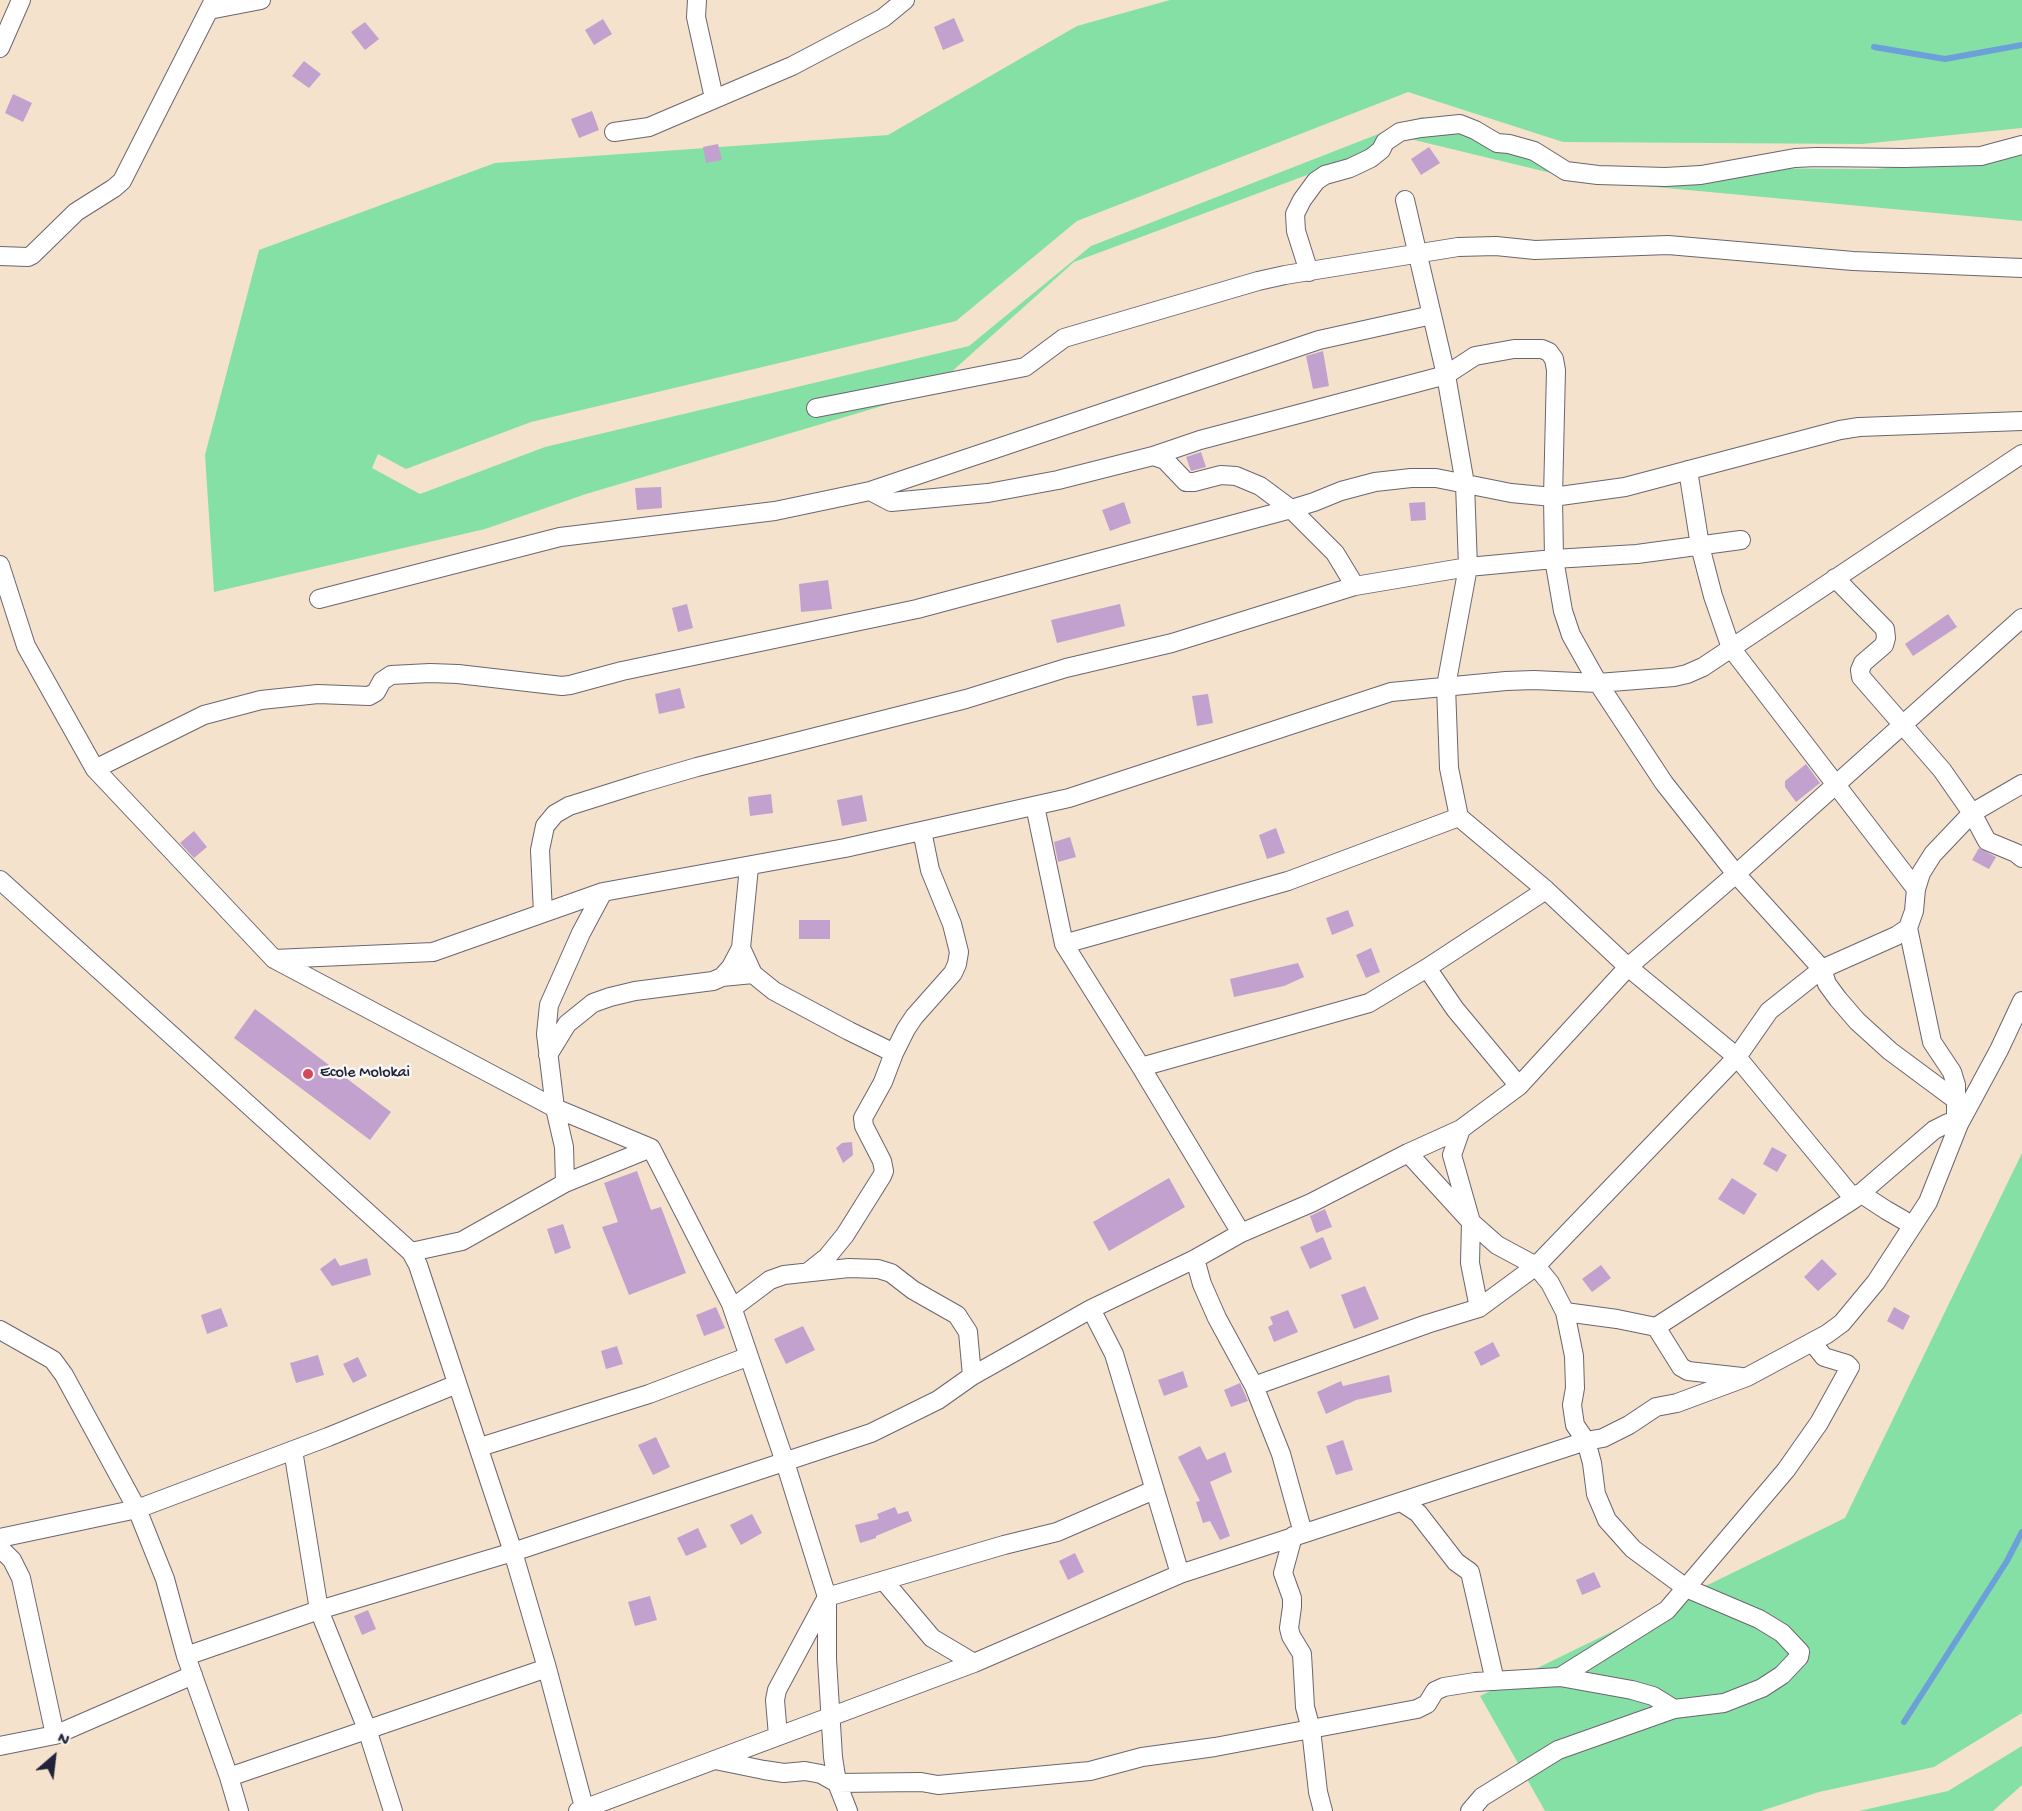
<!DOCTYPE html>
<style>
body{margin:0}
#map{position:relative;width:2022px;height:1811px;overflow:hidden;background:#f4e2cc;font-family:"Gochi Hand",sans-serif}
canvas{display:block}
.north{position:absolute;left:24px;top:1727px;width:60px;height:60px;-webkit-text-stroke:4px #f6f6f2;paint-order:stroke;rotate:28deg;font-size:16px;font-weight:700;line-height:24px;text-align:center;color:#22223b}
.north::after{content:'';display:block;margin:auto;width:21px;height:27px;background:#22223b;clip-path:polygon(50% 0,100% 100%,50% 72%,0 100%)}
</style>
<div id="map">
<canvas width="2022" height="1811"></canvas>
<div class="north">N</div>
</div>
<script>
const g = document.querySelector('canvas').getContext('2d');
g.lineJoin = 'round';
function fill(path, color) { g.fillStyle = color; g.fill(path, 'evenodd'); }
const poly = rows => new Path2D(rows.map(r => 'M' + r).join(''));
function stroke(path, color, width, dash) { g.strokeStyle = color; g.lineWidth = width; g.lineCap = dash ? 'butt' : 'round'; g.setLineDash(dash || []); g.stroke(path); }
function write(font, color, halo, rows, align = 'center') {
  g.font = font + ' "Gochi Hand",sans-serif'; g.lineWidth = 5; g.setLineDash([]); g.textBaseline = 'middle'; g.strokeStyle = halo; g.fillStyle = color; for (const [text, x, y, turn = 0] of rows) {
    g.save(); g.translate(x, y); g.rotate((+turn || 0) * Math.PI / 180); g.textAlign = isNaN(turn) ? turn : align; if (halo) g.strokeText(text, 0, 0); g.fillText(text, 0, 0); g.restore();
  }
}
fill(poly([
 [1170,0,2022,0,2022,128,1862,144,1563,142,1408,92,1077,221,956,321,531,422,406,469,378,454,372,468,420,494,545,447,969,346,1091,246,1422,117,1577,167,1876,169,2022,154,2022,221,1580,180,1406,138,1074,262,929,392,586,494,485,529,214,592,205,455,259,250,495,163,888,135,1077,26],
 [2022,1153,2022,1713,1934,1767,1819,1792,1761,1811,1545,1811,1480,1696,1845,1518],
 [2022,1746,2022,1785,1993,1811,1859,1811,1948,1791]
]), '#85e0a6');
stroke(poly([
 [1874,47,1945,59,2022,45],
 [1904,1722,2007,1561,2022,1532]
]), '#6ca0d8', 6);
fill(poly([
 [954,18,964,41,943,50,934,27],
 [603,19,612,34,594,45,585,30],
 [365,22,379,39,365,50,351,32],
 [304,61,321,74,309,88,292,76],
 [13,94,32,103,23,122,5,113],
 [592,111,599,130,579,138,571,119],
 [718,144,722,160,706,163,703,147],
 [1429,147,1440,163,1421,175,1411,159],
 [1323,351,1329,386,1313,389,1306,356],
 [1201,452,1206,467,1191,471,1186,457],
 [661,487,662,508,637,510,635,488],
 [1124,502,1131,523,1110,531,1102,510],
 [1425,502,1426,520,1411,521,1409,503],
 [828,580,832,609,801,612,799,584],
 [687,604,693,628,678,632,672,608],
 [1120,604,1125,626,1057,643,1051,620],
 [1948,614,1957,627,1913,656,1905,644],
 [680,688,685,708,659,714,655,694],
 [1208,694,1213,723,1197,726,1192,696],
 [1806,764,1820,783,1796,802,1785,787,1785,781],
 [771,794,773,813,750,816,748,797],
 [862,795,867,821,842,826,837,800],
 [1276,828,1285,853,1267,859,1259,835],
 [194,831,207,847,194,858,180,843],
 [1070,837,1076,857,1058,862,1054,842],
 [1979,848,1996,857,1989,869,1972,860],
 [1348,910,1354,926,1332,935,1326,918],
 [799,920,830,920,830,939,799,939],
 [1371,948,1380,972,1366,978,1356,955],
 [1298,963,1304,977,1284,986,1234,997,1230,979],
 [255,1009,391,1112,370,1140,234,1038],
 [852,1142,853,1155,843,1163,836,1148,842,1143],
 [1772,1147,1787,1155,1777,1172,1763,1164],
 [637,1171,651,1210,661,1207,686,1273,629,1295,602,1227,618,1222,604,1183],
 [1169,1178,1185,1207,1109,1251,1093,1222],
 [1732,1178,1757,1194,1744,1215,1718,1199],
 [1325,1209,1332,1227,1316,1233,1310,1216],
 [563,1224,571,1248,555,1254,547,1229],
 [1323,1237,1332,1259,1310,1269,1300,1247],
 [335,1258,340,1266,367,1258,371,1275,332,1286,320,1269],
 [1822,1259,1837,1274,1818,1291,1804,1277],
 [1601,1265,1611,1278,1592,1292,1582,1279],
 [1365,1286,1379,1319,1354,1329,1341,1295],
 [716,1307,725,1328,704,1336,696,1315],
 [1894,1307,1910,1316,1903,1330,1887,1321],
 [221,1308,228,1326,207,1334,201,1315],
 [1288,1310,1298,1332,1274,1342,1268,1327,1273,1324,1270,1317],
 [803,1326,815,1350,786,1364,774,1339],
 [1493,1342,1500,1356,1481,1366,1474,1352],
 [617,1346,623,1364,606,1369,601,1351],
 [318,1355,324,1375,296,1383,290,1363],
 [358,1357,367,1376,353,1383,343,1364],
 [1183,1371,1188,1387,1164,1396,1158,1380],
 [1389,1375,1392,1392,1356,1400,1326,1414,1317,1392,1341,1381,1343,1386],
 [1240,1383,1248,1401,1231,1407,1224,1390],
 [656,1437,670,1467,653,1475,638,1445],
 [1343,1440,1353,1470,1336,1475,1326,1446],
 [1200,1446,1207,1460,1225,1452,1232,1472,1210,1482,1230,1536,1220,1540,1210,1521,1203,1523,1196,1502,1200,1501,1178,1457],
 [895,1507,898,1514,908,1511,912,1521,876,1536,876,1538,860,1543,855,1525,879,1519,877,1514],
 [752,1514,762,1533,741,1545,730,1525],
 [698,1528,707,1547,686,1556,677,1538],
 [1075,1553,1084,1572,1068,1580,1059,1561],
 [1594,1572,1601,1587,1582,1595,1576,1580],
 [650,1596,657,1620,635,1626,628,1602],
 [368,1610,376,1629,362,1635,354,1616]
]), '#c2a1ce');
const minor = poly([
 [697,0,696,17,714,98],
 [209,10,261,0],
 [0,48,21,0],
 [614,132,649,127,792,66,883,18,905,0],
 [1405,200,1446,375,1465,484,1468,567,1446,686,1449,768,1459,817,1546,890,1628,967,1737,1057,1854,1199],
 [0,256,28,257,32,255,76,212,114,188,122,181,214,0],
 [1309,272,1296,231,1295,214,1302,200,1316,181,1325,175,1350,168,1371,158,1381,150,1385,142,1400,132,1421,128,1460,124,1475,130,1497,143,1509,144,1534,151,1566,171,1598,175,1665,177,1701,175,1795,158,1816,157,1904,158,1981,156,2022,145],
 [816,408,1025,367,1064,338,1258,281,1285,275,1458,247,1496,246,1535,250,1668,245,1853,261,2022,268],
 [1153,456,1200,440,1446,375,1475,356,1514,349,1542,349,1549,352,1554,359,1556,370,1553,497,1554,559,1563,611,1571,635,1598,683,1664,783,1736,874,1822,969,1827,984,1838,999,1857,1021,1890,1051,1956,1100,1956,1114,1959,1124,1948,1123,1934,1130,1854,1199,1656,1327,1617,1319,1565,1312],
 [1688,470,1700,546,1713,596,1731,648,1916,889],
 [870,491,891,502,988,493,1058,480,1153,456,1165,460,1186,482,1194,482,1221,475,1236,476,1260,486,1291,509,1335,553,1355,586],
 [0,565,26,646,95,769,274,959,555,1108,651,1148,731,1304,785,1462,827,1597,827,1659,833,1757,837,1783,848,1811],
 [1835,578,1885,629,1886,638,1884,645,1863,663,1860,670,1861,677,1942,770,1972,813,1987,841,2016,853,2022,858],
 [319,599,560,537,775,511,870,491,1319,340,1432,315],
 [95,769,204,715,261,700,318,694,369,696,376,692,382,681,391,675,430,673,458,674,562,686,570,685,622,671,917,609,1291,509,1314,502,1341,491,1375,482,1411,478,1436,478,1511,493,1553,497,1625,487,1840,430,1859,427,2022,421],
 [1035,806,1064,944,1141,1067,1241,1233],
 [0,880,411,1252,418,1265,513,1552,547,1668,585,1811],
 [543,913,540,850,545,826,555,814,569,806,642,783,697,767,966,699,1066,668,1172,643,1355,586,1468,567,1554,559,1637,554,1741,540],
 [1064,944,1288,881,1459,817],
 [741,948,753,974,774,991,849,1031,894,1053],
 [274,959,433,952,603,892,845,848,1069,798,1391,692,1506,681,1534,680,1598,683,1674,677,1687,674,1703,667,2022,454],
 [1427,968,1455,1009,1519,1086],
 [722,977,731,967,741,948,749,867],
 [548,1055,567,1024,593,1003,610,997,635,991,713,981,722,977,753,974],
 [1141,1067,1369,1003,1427,968,1546,890],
 [1956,1100,1956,1085,1952,1072,1932,1042,1908,928,1914,911,1916,889,1921,873,1933,854,1972,813,2022,784],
 [1461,1129,1452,1155,1471,1222,1470,1263,1479,1308],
 [1408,1153,1471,1222,1497,1245,1536,1266,1550,1283,1565,1312,1574,1356,1575,1388,1572,1405,1575,1425,1586,1441,1592,1463,1596,1494,1607,1520,1633,1549,1686,1588,1759,1619,1782,1633,1800,1652,1799,1657,1782,1675,1762,1688,1724,1703,1674,1709,1558,1750,1482,1797,1470,1811],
 [565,1183,564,1147,555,1108,546,1034,549,1005,581,933,603,892],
 [1860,1193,1886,1210,1912,1225],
 [411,1252,462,1241,565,1183,651,1148],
 [1195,1259,1202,1284,1217,1318,1254,1386,1281,1454,1303,1533],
 [808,1272,827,1257,845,1235,882,1176,884,1171,882,1161,864,1126,863,1118,883,1082,894,1053,906,1029,914,1017,953,973,957,964,959,952,952,924,930,870,922,831],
 [731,1304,738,1304,770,1280,784,1275,849,1268,878,1269,891,1273,913,1290,957,1315,968,1332,972,1376],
 [1091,1309,1114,1354,1180,1574],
 [1656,1327,1681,1367,1688,1371,1742,1377],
 [0,1330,53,1360,64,1375,137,1509,165,1579,186,1656,229,1777,239,1811],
 [1254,1386,1427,1324,1479,1308,1536,1266,1737,1057,1769,1011,1822,969,1896,936,1908,928],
 [480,1447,649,1394,747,1357],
 [293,1450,319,1610,367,1729,393,1811],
 [1401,1502,1418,1513,1456,1562,1470,1572,1495,1681],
 [1293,1536,1283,1573,1292,1598,1292,1607,1289,1628,1291,1636,1302,1654,1305,1707,1311,1729,1318,1792,1323,1811],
 [0,1538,137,1509,328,1437,457,1384],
 [0,1548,12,1560,21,1578,55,1735],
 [884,1581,932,1638,974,1663],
 [186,1656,319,1610,513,1552,871,1433,938,1400,972,1376,1091,1309,1195,1259,1241,1233,1311,1203,1408,1153,1461,1129,1519,1086,1628,967,1736,874,2022,618],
 [1560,1677,1667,1610,1786,1470,1819,1423,1850,1367,1847,1364,1824,1357,1812,1342],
 [778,1736,775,1700,777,1690,827,1597,1004,1545,1057,1532,1154,1490],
 [0,1746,55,1735,193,1675],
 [715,1760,764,1770,784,1773,805,1771,821,1774,837,1783,921,1782,938,1785,1090,1771,1142,1757,1215,1747,1417,1709,1427,1704,1435,1691,1444,1687,1475,1682,1560,1677,1632,1690,1653,1696,1674,1709],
 [229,1777,547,1668],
 [578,1811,974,1663,1180,1574,1586,1441,1603,1438,1629,1425,1656,1407,1677,1403,1747,1377,1827,1334,1842,1323,1876,1282,1928,1202,1959,1124,1999,1050,2022,1001]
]);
stroke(minor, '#6c656e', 20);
stroke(minor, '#fff', 18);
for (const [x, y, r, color] of [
 [308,1074,6,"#d1495b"]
]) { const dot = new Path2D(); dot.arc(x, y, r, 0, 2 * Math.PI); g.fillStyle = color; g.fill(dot); stroke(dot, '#f6f6f2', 2); }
write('16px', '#22223b', '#f6f6f2', [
 ["Ecole Molokai",320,1074]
], 'left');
</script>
